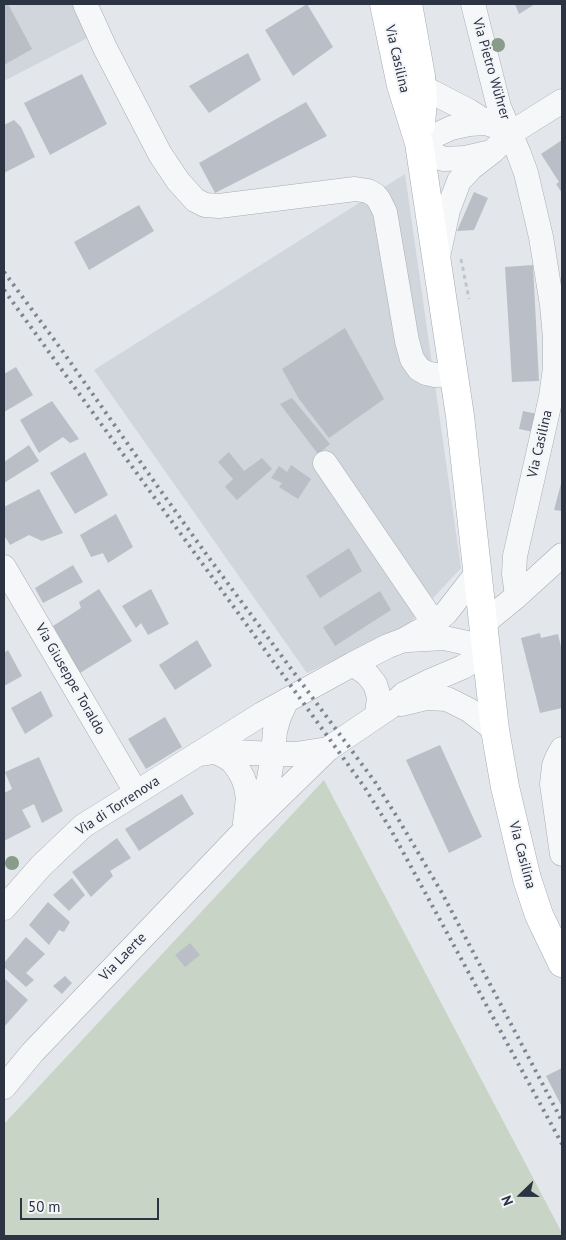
<!DOCTYPE html>
<meta charset="utf-8">
<style>
body{margin:0}
#map{position:relative;width:566px;height:1240px;overflow:hidden;background:#e3e6ea;font-family:"PT Sans",sans-serif}
canvas{display:block}
.frame{position:absolute;inset:0;border:5px solid #2c3342;pointer-events:none}
.north{position:absolute;left:496px;top:1170px;width:50px;height:50px;-webkit-text-stroke:4px #f3f5f8;paint-order:stroke;rotate:248deg;font-size:14px;font-weight:700;line-height:20px;text-align:center;color:#2c3342}
.north::after{content:'';display:block;margin:auto;width:18px;height:22px;background:#2c3342;clip-path:polygon(50% 0,100% 100%,50% 72%,0 100%)}
.scale{position:absolute;left:20px;top:1198px;width:139px;height:22px;box-sizing:border-box;border:2px solid #2c3342;border-top:0;padding-left:6px;font-size:15px;line-height:18px;white-space:nowrap;color:#2c3342;-webkit-text-stroke:4px #f3f5f8;paint-order:stroke}
</style>
<div id="map">
<canvas width="566" height="1240"></canvas>
<div class="frame"></div>
<div class="north">N</div>
<div class="scale">50 m</div>
</div>
<script>
const g = document.querySelector('canvas').getContext('2d');
g.lineJoin = 'round';
function fill(path, color) { g.fillStyle = color; g.fill(path, 'evenodd'); }
const poly = rows => new Path2D(rows.map(r => 'M' + r).join(''));
function stroke(path, color, width, dash) { g.strokeStyle = color; g.lineWidth = width; g.lineCap = dash ? 'butt' : 'round'; g.setLineDash(dash || []); g.stroke(path); }
function write(font, color, halo, rows, align = 'center') {
  g.font = font + ' "PT Sans",sans-serif'; g.lineWidth = 4; g.setLineDash([]); g.textBaseline = 'middle'; g.strokeStyle = halo; g.fillStyle = color; for (const [text, x, y, turn = 0] of rows) {
    g.save(); g.translate(x, y); g.rotate((+turn || 0) * Math.PI / 180); g.textAlign = isNaN(turn) ? turn : align; if (halo) g.strokeText(text, 0, 0); g.fillText(text, 0, 0); g.restore();
  }
}
fill(poly([
 [4,4,78,4,93,35,4,81],
 [405,174,461,568,407,626,307,673,94,370]
]), '#d1d5dc');
fill(poly([
 [324,780,562,1233,562,1236,4,1236,4,1124]
]), '#c8d4c5');
fill(poly([
 [4,4,8,4,32,49,4,65],
 [307,4,333,47,293,76,265,30],
 [515,4,535,4,519,14],
 [248,53,261,80,209,113,189,86],
 [82,74,107,124,50,155,24,103],
 [306,102,327,136,215,193,199,163],
 [14,120,21,127,35,157,4,173,4,125],
 [562,140,562,193,556,184,559,182,541,154],
 [474,192,488,198,474,230,457,231],
 [139,205,154,231,89,270,74,242],
 [533,265,539,381,512,382,505,267],
 [345,328,384,399,329,438,299,399,282,369],
 [16,367,33,395,4,412,4,374],
 [292,398,330,444,318,454,280,404],
 [52,401,79,439,70,443,63,437,39,453,20,420],
 [523,411,538,414,534,432,519,429],
 [29,445,39,461,4,483,4,462],
 [85,452,108,495,75,514,50,473],
 [229,452,244,471,262,458,272,469,237,500,225,487,233,479,218,462],
 [291,465,311,479,298,499,279,487,282,483,271,478,279,466,287,472],
 [562,480,562,511,554,510],
 [39,489,63,533,42,541,29,535,10,545,4,535,4,507],
 [116,514,133,547,108,563,103,553,91,557,80,535],
 [349,548,362,571,320,598,306,576],
 [73,565,83,582,43,603,35,588],
 [99,589,132,641,80,673,53,626,81,608,79,602],
 [151,589,169,624,148,635,141,623,136,628,122,606],
 [380,591,391,610,335,646,323,627],
 [540,633,541,638,558,634,562,651,562,708,540,713,521,638],
 [197,640,212,666,175,690,159,665],
 [8,650,22,676,4,686,4,653],
 [41,691,53,716,25,734,11,708],
 [165,717,182,747,146,769,128,739],
 [440,745,482,837,449,853,406,760],
 [39,757,63,811,42,823,34,804,22,810,31,827,4,841,4,793,12,789,5,772],
 [182,794,194,814,139,851,125,829],
 [117,838,131,858,110,871,113,876,91,897,72,872],
 [72,878,85,895,69,911,53,895],
 [48,902,70,922,64,932,59,930,49,945,29,925],
 [26,937,45,954,26,973,34,980,26,987,4,967,4,963],
 [190,943,200,955,185,967,175,955],
 [65,976,72,983,62,994,53,986],
 [4,978,28,1000,4,1027],
 [562,1068,562,1107,546,1076]
]), '#babfc7');
const minor = poly([
 [85,4,105,48,160,154,178,181,195,200,205,205,219,206,355,189,368,191,375,195,379,200,385,212,407,341,412,359,419,369,426,373,435,375,454,374],
 [473,4,499,107,519,154,526,173,541,237,552,305,555,338,555,368,551,397,515,556,514,574,517,596],
 [422,86,432,92,469,111,491,125],
 [486,123,469,124,451,128,419,143,430,152,443,159,465,158,487,153],
 [438,257,448,210,459,181,471,168,493,151,511,133,562,101],
 [325,463,434,623],
 [4,567,136,792],
 [484,623,517,596,562,555],
 [408,640,444,638,467,643,487,652],
 [353,664,367,674,375,684,379,697,377,715],
 [401,704,426,698,447,699,469,710,495,730],
 [562,749,557,758,554,766,552,784,562,854],
 [216,752,226,757,232,761,238,769,243,778,246,787,248,798,245,823],
 [201,754,220,751,233,752,273,754,296,754,328,749,390,707,404,694,430,681,463,667,487,652],
 [254,813,264,797,269,779,273,754,275,731,279,717,287,700],
 [4,908,41,866,83,826,262,714,353,664,388,646,404,640,434,623,446,613,477,573],
 [4,1087,32,1053,245,830,328,749]
]);
const major = poly([
 [384,4,401,85,419,143,460,416,495,730,505,787,527,879,539,915,562,963],
 [408,4,421,76,423,101,421,124]
]);
stroke(minor, '#a8adb4', 25);
stroke(major, '#a3aab6', 29);
stroke(poly([
 [461,259,469,299]
]), '#c1c4c9', 3, [4, 4]);
stroke(minor, '#f6f7f9', 24);
stroke(major, '#fff', 28);
stroke(poly([
 [4,272,61,349,158,487,209,558,375,782,397,817,442,893,562,1121],
 [4,290,365,788,391,830,562,1144]
]), '#7d8593', 4, [2.5, 5]);
g.fillStyle = '#899b89';
for (const [x, y] of [
 [498,45],
 [12,863]
]) { g.beginPath(); g.arc(x, y, 7, 0, 2 * Math.PI); g.fill(); }
write('14px', '#2c3342', '#f3f5f8', [
 ["Via Casilina",397,59,77],
 ["Via Pietro Wührer",491,69,74],
 ["Via Casilina",540,444,-77],
 ["Via Giuseppe Toraldo",70,679,60],
 ["Via di Torrenova",118,806,-33],
 ["Via Casilina",522,855,75],
 ["Via Laerte",123,957,-46]
]);
</script>
